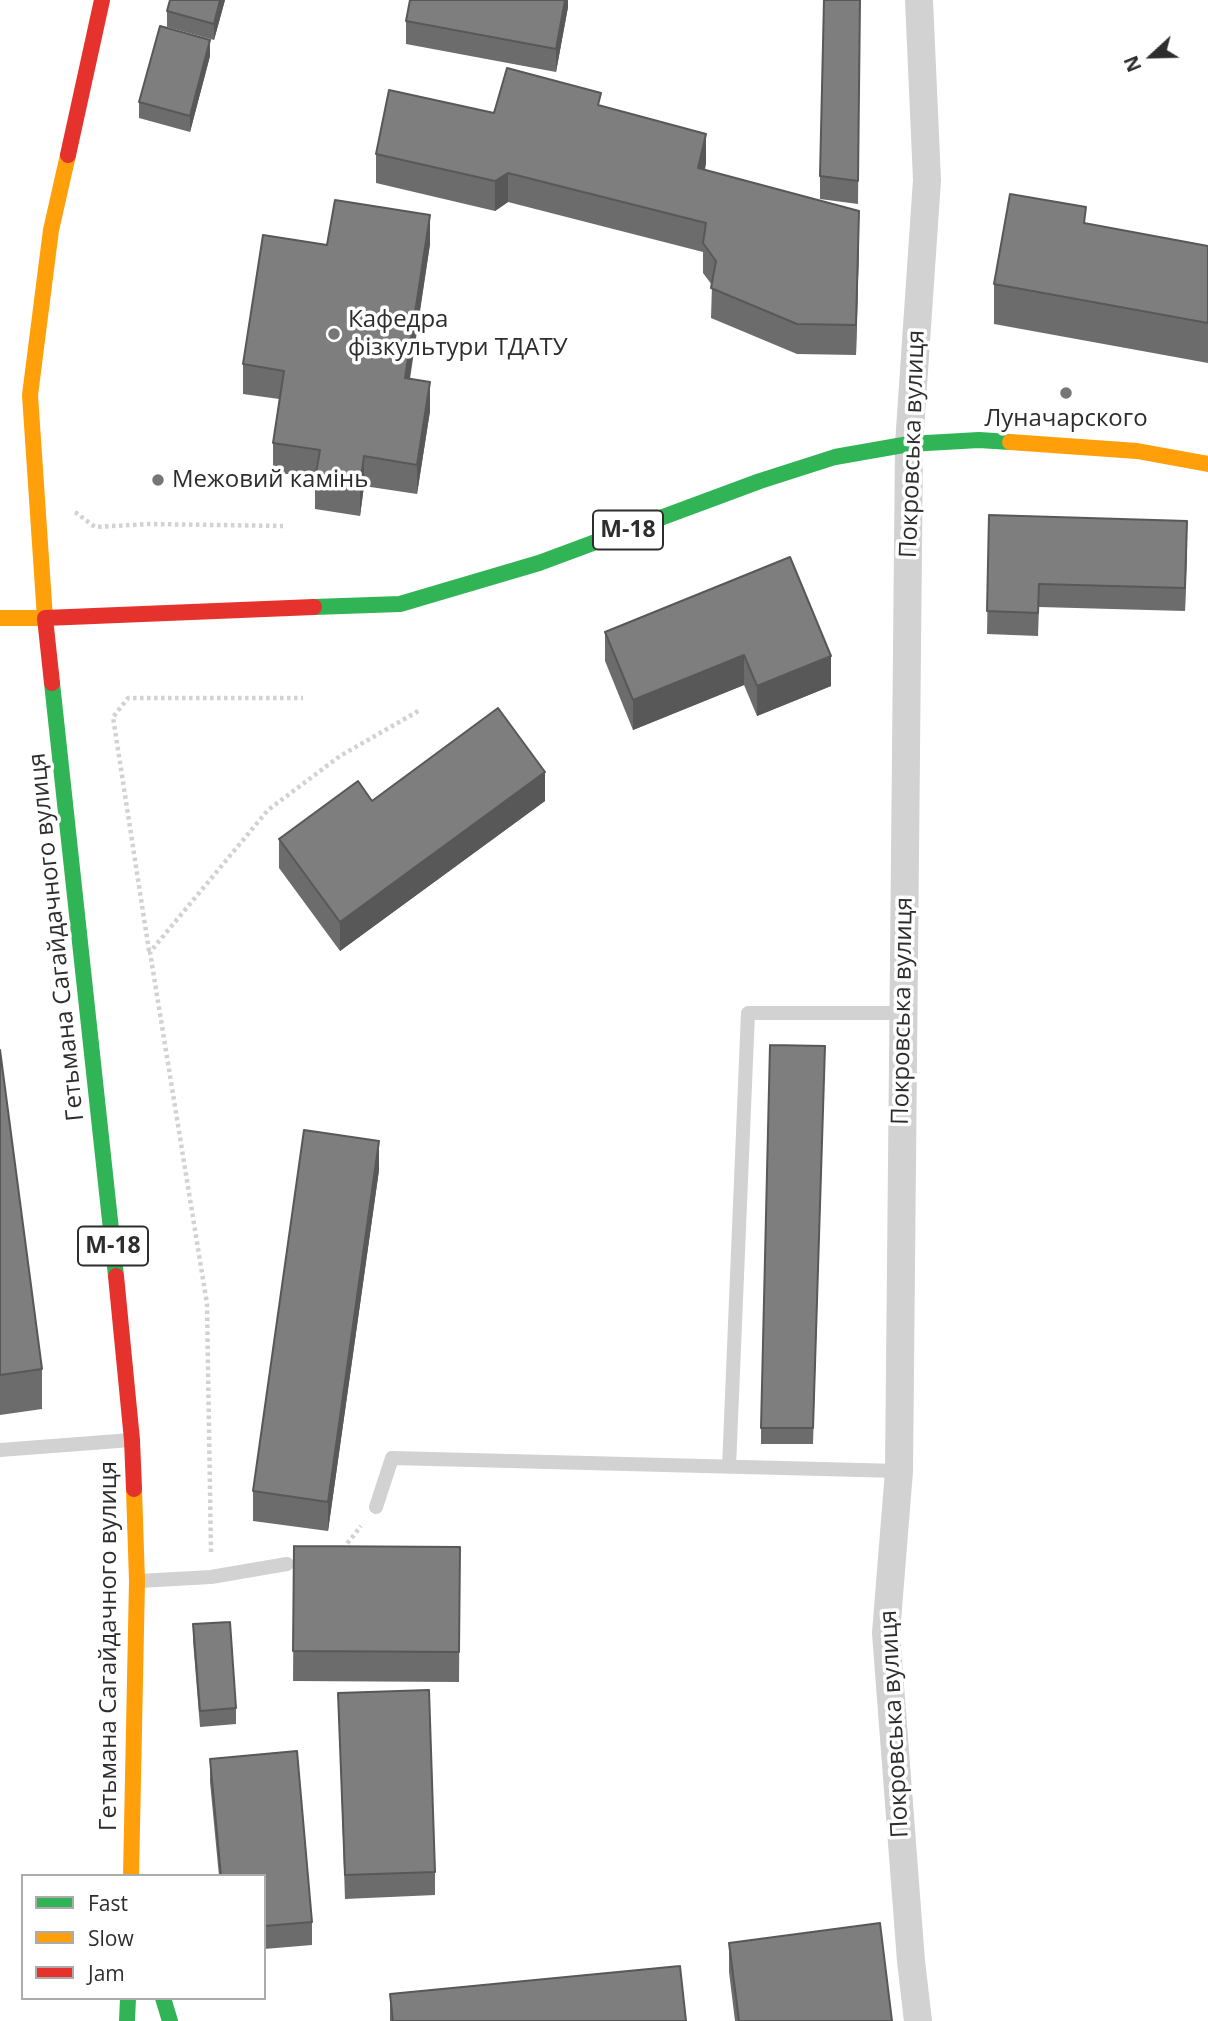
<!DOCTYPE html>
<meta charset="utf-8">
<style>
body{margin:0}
#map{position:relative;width:1208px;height:2021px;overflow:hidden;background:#fff;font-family:"Open Sans",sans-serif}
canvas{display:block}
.legend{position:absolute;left:21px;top:1874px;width:245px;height:126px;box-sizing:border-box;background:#fff;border:2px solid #ababab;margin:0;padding:9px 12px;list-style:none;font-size:21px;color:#2d2d2d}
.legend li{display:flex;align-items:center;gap:14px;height:35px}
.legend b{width:35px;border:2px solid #ababab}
.north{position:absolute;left:1117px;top:21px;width:70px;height:70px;-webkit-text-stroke:5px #fff;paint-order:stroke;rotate:248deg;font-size:19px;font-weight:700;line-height:28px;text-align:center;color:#2d2d2d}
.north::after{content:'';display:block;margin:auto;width:24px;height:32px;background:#2d2d2d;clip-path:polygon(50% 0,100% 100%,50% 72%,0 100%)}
</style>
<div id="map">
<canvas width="1208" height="2021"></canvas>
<ul class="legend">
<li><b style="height:9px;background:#30b455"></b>Fast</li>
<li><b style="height:9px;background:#ff9f0a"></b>Slow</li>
<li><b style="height:9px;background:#e5322d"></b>Jam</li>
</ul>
<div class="north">N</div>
</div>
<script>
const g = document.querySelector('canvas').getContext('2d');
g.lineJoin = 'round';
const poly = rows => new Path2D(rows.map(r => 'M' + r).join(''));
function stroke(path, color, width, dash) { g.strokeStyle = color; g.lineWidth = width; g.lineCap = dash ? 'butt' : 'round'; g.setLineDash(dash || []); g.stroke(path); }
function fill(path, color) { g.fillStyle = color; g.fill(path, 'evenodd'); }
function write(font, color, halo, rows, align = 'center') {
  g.font = font + ' "Open Sans",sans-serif'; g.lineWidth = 7; g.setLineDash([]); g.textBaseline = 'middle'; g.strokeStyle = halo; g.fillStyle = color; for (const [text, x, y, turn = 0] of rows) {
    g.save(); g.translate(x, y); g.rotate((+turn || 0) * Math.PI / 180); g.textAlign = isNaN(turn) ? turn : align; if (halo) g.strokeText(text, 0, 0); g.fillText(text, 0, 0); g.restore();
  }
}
stroke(poly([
 [75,512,95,527,149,524,283,526],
 [149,951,113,717,128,698,303,698],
 [343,1549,361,1526],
 [211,1552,207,1304,150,952,268,810,340,756,420,710]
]), '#d2d2d2', 4.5, [3.5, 3.5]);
stroke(poly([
 [0,1450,131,1440],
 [729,1467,748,1013,903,1013],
 [376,1507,392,1458,899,1471],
 [139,1581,211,1577,287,1564]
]), '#d2d2d2', 14);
stroke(poly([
 [918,2021,911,1961,886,1633,899,1471,909,444,927,180,919,0]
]), '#d2d2d2', 28);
stroke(poly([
 [314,607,400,604,539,563,760,481,835,457,909,444,979,440,1010,442],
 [52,683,116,1276],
 [163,1998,170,2021],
 [127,2021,128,1998]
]), '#30b455', 16);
stroke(poly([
 [1010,442,1137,451,1208,464],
 [0,618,45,618,30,395,51,230,68,155],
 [131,1876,137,1581,134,1489]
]), '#ff9f0a', 16);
stroke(poly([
 [68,155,102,0],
 [52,683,45,618,314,607],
 [116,1276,132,1440,134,1489]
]), '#e5322d', 16);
fill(poly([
 [225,0,214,40,167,27,167,11],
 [568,0,568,7,556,72,406,44,406,21],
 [860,0,858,204,820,199,820,176],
 [210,56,190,132,139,118,139,102],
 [601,105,706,163,705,170,859,241,856,355,797,354,711,318,712,285,703,273,703,252,508,202,495,211,376,183,376,154,494,113],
 [1086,224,1208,246,1208,363,994,324,994,284],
 [430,244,410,379,430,411,417,494,364,486,360,516,315,509,315,478,273,472,273,443,279,399,243,394,243,364,327,245],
 [989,515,1187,544,1185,611,1039,607,1038,636,987,634],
 [605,632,831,656,831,686,757,716,744,685,633,730,605,661],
 [372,801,545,801,340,951,279,868,279,839],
 [825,1046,813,1444,761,1444,761,1428],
 [0,1050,42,1369,42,1409,0,1415],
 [379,1170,328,1531,253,1521,253,1491],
 [294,1546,460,1547,459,1682,293,1681],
 [193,1624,236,1708,236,1724,200,1727,193,1640],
 [338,1693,435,1872,435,1895,345,1899],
 [210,1759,312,1922,312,1945,264,1949,264,1876,219,1876,210,1782],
 [729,1943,892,2021,735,2021,729,1972],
 [390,1994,686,2021,390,2021]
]), '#6c6c6c');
fill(poly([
 [220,0,225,0,214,40,214,24],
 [565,0,568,0,568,7,556,72,556,49],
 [210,40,210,56,190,132,190,116],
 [706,134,706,163,698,197,698,168],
 [508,173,508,202,495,211,495,181],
 [859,211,859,241,856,355,856,325],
 [430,215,430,244,405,407,405,378],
 [430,382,430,411,417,494,417,465],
 [364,456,364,486,360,516,360,486],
 [1187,521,1187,544,1185,611,1185,588],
 [744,655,744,685,633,730,633,700],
 [831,656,831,686,757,716,757,686],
 [545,772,545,801,340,951,340,922],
 [379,1141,379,1170,328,1531,328,1502]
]), '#585858');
const building = poly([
 [170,0,220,0,214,24,167,11,170,0],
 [410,0,565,0,556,49,406,21,410,0],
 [824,0,860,0,858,181,820,176,824,0],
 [160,26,210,40,190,116,139,102,160,26],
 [507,68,601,93,598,105,706,134,698,168,859,211,856,325,797,324,711,288,716,261,703,243,706,223,508,173,495,181,376,154,389,90,494,113,507,68],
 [1010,194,1086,207,1084,223,1208,246,1208,323,994,284,1010,194],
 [335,200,430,215,405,378,430,382,417,465,364,456,360,486,315,479,320,450,273,443,284,371,243,364,263,235,327,245,335,200],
 [989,515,1187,521,1185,588,1039,584,1038,613,987,611,989,515],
 [790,557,831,656,757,686,744,655,633,700,605,632,790,557],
 [498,708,545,772,340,922,279,839,358,781,372,801,498,708],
 [770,1045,825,1046,813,1428,761,1428,770,1045],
 [0,1050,42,1369,0,1375,0,1050],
 [304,1130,379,1141,328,1502,253,1491,304,1130],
 [294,1546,460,1547,459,1652,293,1651,294,1546],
 [230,1622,236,1708,200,1711,193,1624,230,1622],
 [429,1690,435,1872,345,1875,338,1693,429,1690],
 [297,1751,312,1922,264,1926,264,1876,221,1876,210,1759,297,1751],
 [880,1923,892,2021,739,2021,729,1943,880,1923],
 [680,1966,686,2021,393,2021,390,1994,680,1966]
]);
fill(building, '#7e7e7e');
stroke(building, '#585858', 2);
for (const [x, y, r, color] of [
 [334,334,7,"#767676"],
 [1066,393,7,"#767676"],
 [158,480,7,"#767676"]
]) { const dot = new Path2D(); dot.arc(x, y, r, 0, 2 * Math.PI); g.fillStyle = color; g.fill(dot); stroke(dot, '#fff', 2.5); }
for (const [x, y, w] of [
 [628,530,70],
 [113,1246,70]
]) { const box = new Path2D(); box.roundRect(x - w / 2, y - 19.5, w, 39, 5); g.fillStyle = '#fff'; g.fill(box); stroke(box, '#2d2d2d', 2); }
write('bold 23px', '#2d2d2d', null, [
 ["М-18",628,530],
 ["М-18",113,1246]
]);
write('24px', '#2d2d2d', '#fff', [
 ["Кафедра",348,320],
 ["фізкультури ТДАТУ",348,348],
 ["Луначарского",1066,419,"center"],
 ["Межовий камінь",172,480]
], 'left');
write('24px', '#2d2d2d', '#fff', [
 ["Покровська вулиця",913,444,-88],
 ["Гетьмана Сагайдачного вулиця",57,937,-96],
 ["Покровська вулиця",903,1011,-89],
 ["Гетьмана Сагайдачного вулиця",109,1646,-90],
 ["Покровська вулиця",895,1724,-93]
]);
</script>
